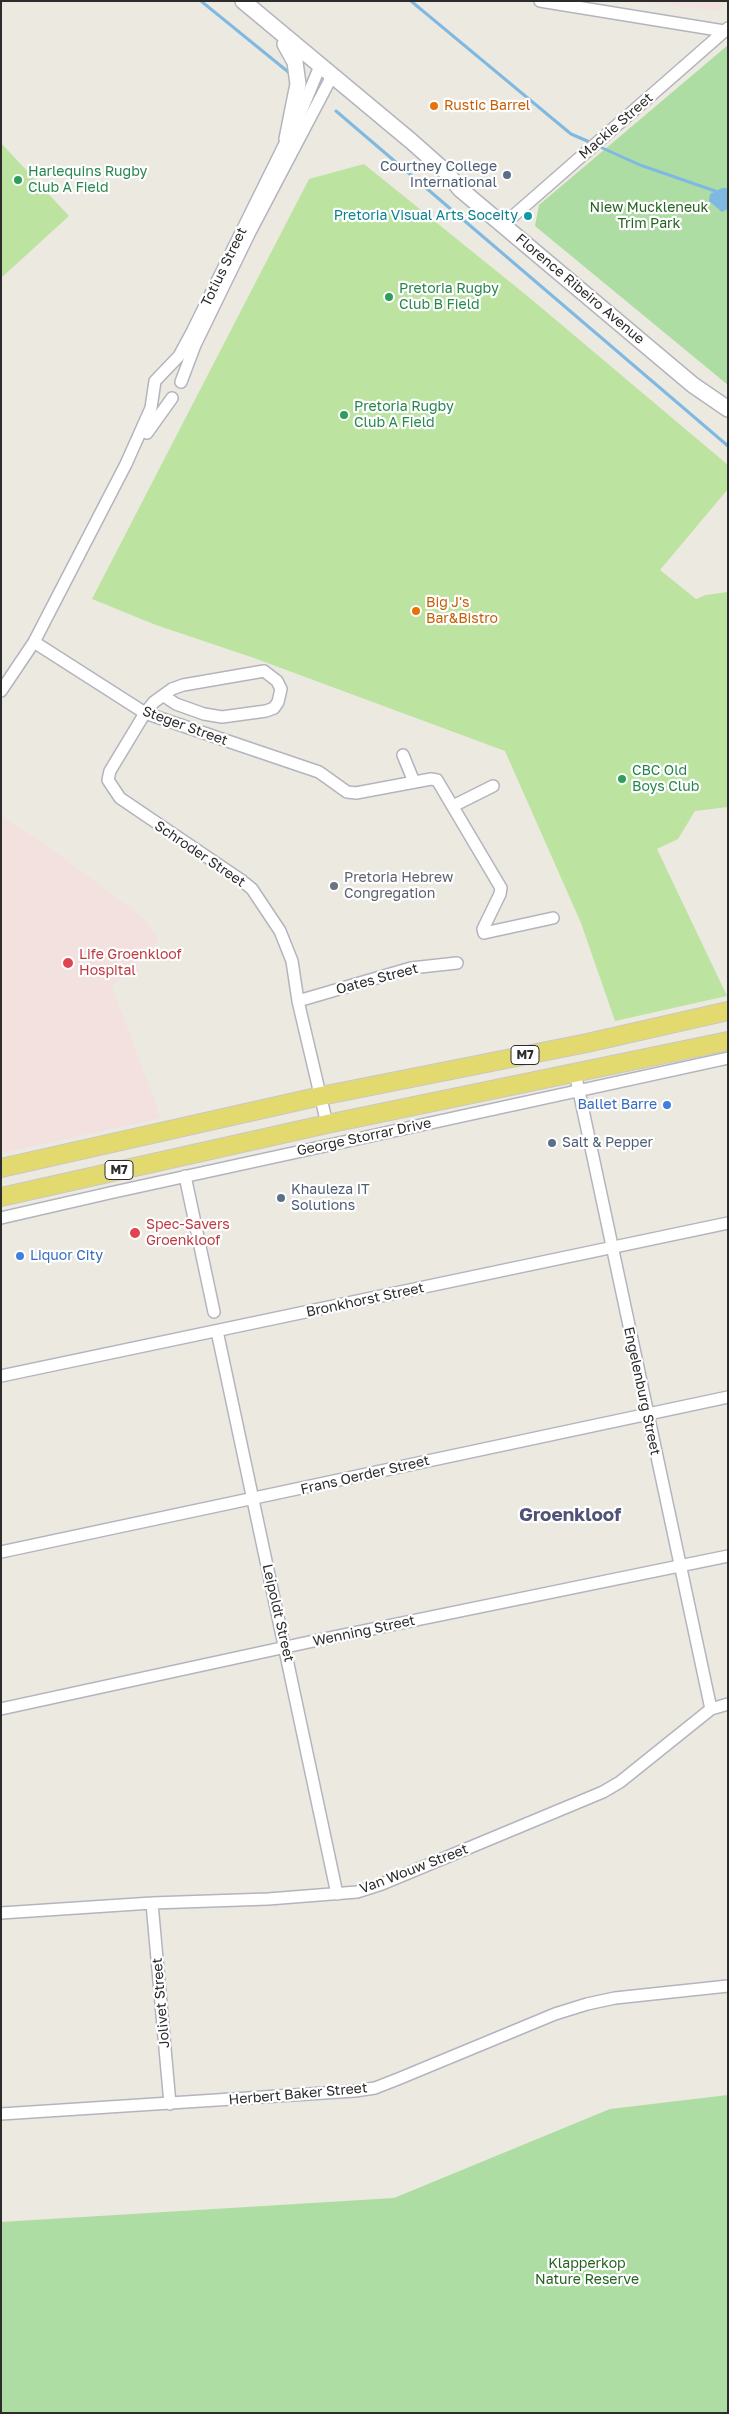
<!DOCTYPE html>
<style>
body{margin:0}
#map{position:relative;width:729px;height:2414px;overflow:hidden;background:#ece9e0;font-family:"Golos Text",sans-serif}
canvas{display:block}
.frame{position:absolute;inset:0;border:2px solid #2c2c2c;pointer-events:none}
</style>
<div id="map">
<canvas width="729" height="2414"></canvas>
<div class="frame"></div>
</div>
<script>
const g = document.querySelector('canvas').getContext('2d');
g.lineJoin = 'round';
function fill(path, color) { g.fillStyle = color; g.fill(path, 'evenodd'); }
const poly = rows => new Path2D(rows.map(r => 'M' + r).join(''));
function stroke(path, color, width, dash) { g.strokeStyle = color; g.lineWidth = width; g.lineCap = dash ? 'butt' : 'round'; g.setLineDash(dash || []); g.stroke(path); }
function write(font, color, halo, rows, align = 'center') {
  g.font = font + ' "Golos Text",sans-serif'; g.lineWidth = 4.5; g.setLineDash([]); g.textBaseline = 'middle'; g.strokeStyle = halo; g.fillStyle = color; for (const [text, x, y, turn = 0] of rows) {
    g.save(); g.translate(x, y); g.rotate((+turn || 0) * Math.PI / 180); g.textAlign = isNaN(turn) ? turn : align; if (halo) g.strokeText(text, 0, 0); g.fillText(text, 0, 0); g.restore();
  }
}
fill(poly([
 [636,1,727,1,719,11],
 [1,816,49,847,142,917,159,940,112,987,161,1118,1,1153]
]), '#f2e1df');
fill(poly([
 [728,45,728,385,535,226,539,205],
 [728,2095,728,2413,1,2413,1,2222,394,2198,610,2109]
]), '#aedda3');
fill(poly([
 [1,143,69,216,1,278],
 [364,164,531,299,728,465,728,489,660,570,696,599,706,595,728,592,728,807,695,811,678,839,657,849,727,996,615,1021,581,923,505,751,254,658,156,625,92,599,309,179]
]), '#bce3a0');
fill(poly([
 [722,188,728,188,728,209,722,212,709,201,710,194]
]), '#7fb9e2');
stroke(poly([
 [201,1,292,75],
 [411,1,571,134,592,143],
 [336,111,728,446],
 [598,146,640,165,718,192]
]), '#7fb9e2', 3);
const street = poly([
 [540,1,724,31],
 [504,224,728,28],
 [181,382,195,345,249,234,332,76],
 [147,433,172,398],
 [34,642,145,713,319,772,347,792,356,793,431,779,437,780,501,888,500,894,483,929,484,933,553,918],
 [1,691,34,642,126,464,151,408,155,381,179,356,192,332,303,107,320,66],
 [164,696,176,704,204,714,222,717,266,711,274,708,278,702,281,689,277,681,264,671,183,685,172,689,154,702,145,713,110,771,108,780,120,798,241,880,252,889,280,931,292,961,298,1001,327,1124],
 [403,755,414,782],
 [453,806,493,786],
 [298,1001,411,968,457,963],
 [577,1082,711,1709],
 [185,1176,214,1312],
 [1,1218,114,1192,728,1058],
 [217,1331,337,1894],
 [1,1376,728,1223],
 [1,1552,728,1397],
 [1,1709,309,1642,728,1556],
 [152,1903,170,2104],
 [1,1913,152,1903,268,1899,357,1892,382,1884,603,1792,620,1782,711,1709,728,1704],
 [1,2114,355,2091,375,2088,398,2079,555,2014,587,2004,615,1998,728,1986]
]);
const secondary = poly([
 [243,1,411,141,446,172,460,189,693,385,728,409],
 [285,44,295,62,298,84,287,139]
]);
const primary = poly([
 [1,1168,321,1096,587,1043,728,1011],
 [1,1197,327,1124,728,1041]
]);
stroke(street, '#b4b4be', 14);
stroke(secondary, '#b4b4be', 18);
stroke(primary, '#c8c8c8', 20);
stroke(street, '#fff', 11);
stroke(secondary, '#fff', 15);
stroke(primary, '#e2d96f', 18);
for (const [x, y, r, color] of [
 [434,106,5,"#e8710a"],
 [507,175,5,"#5c6f8a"],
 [18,180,5,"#2e9e5b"],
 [528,216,5,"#0f9aa8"],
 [389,297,5,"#2e9e5b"],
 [344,415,5,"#2e9e5b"],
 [416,611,5,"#e8710a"],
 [622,779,5,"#2e9e5b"],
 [334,886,5,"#6b7280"],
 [68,963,6,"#e0444e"],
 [667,1105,5,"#3f7fe0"],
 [552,1143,5,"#5c6f8a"],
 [281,1198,5,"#5c6f8a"],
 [135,1233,6,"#e0444e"],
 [20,1256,5,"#3f7fe0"]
]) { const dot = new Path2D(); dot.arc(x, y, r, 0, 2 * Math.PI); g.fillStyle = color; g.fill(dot); stroke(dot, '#fff', 2); }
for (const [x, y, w] of [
 [525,1055,28],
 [119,1170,28]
]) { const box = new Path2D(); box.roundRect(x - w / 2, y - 9.5, w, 19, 4); g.fillStyle = '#fff'; g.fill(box); stroke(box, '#2c2c2c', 1); }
write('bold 12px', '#2c2c2c', null, [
 ["M7",525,1055],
 ["M7",119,1170]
]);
write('14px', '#c56008', '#fff', [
 ["Rustic Barrel",444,106],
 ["Big J's",426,603],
 ["Bar&Bistro",426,619]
], 'left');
write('14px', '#2c2c2c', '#fff', [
 ["Mackie Street",616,126,-41],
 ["Totius Street",224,267,-64],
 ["Florence Ribeiro Avenue",580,289,40],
 ["Steger Street",185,726,20],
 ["Schroder Street",200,854,34],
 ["Oates Street",377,979,-15],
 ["George Storrar Drive",364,1137,-12],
 ["Bronkhorst Street",365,1300,-12],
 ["Engelenburg Street",642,1391,78],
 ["Frans Oerder Street",365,1475,-13],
 ["Leipoldt Street",278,1613,77],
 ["Wenning Street",364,1631,-12],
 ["Van Wouw Street",414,1869,-21],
 ["Jolivet Street",161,2003,-95],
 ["Herbert Baker Street",298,2094,-5]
]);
write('14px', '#4e5e75', '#fff', [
 ["Courtney College",497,167,"right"],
 ["International",497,183,"right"],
 ["Salt & Pepper",562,1143],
 ["Khauleza IT",291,1190],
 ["Solutions",291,1206]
], 'left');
write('14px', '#27864d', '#fff', [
 ["Harlequins Rugby",28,172],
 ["Club A Field",28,188],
 ["Pretoria Rugby",399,289],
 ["Club B Field",399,305],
 ["Pretoria Rugby",354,407],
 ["Club A Field",354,423],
 ["CBC Old",632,771],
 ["Boys Club",632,787]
], 'left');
write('14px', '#266323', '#fff', [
 ["Niew Muckleneuk",649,208],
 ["Trim Park",649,224],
 ["Klapperkop",587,2264],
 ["Nature Reserve",587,2280]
]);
write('14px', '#0d838f', '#fff', [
 ["Pretoria Visual Arts Soceity",518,216]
], 'right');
write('14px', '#5b616d', '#fff', [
 ["Pretoria Hebrew",344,878],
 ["Congregation",344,894]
], 'left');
write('14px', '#be3a42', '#fff', [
 ["Life Groenkloof",79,955],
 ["Hospital",79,971],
 ["Spec-Savers",146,1225],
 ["Groenkloof",146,1241]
], 'left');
write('14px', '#366cbe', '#fff', [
 ["Ballet Barre",657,1105],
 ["Liquor City",30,1256,"left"]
], 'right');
write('bold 19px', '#515279', '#fff', [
 ["Groenkloof",570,1515]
]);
</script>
